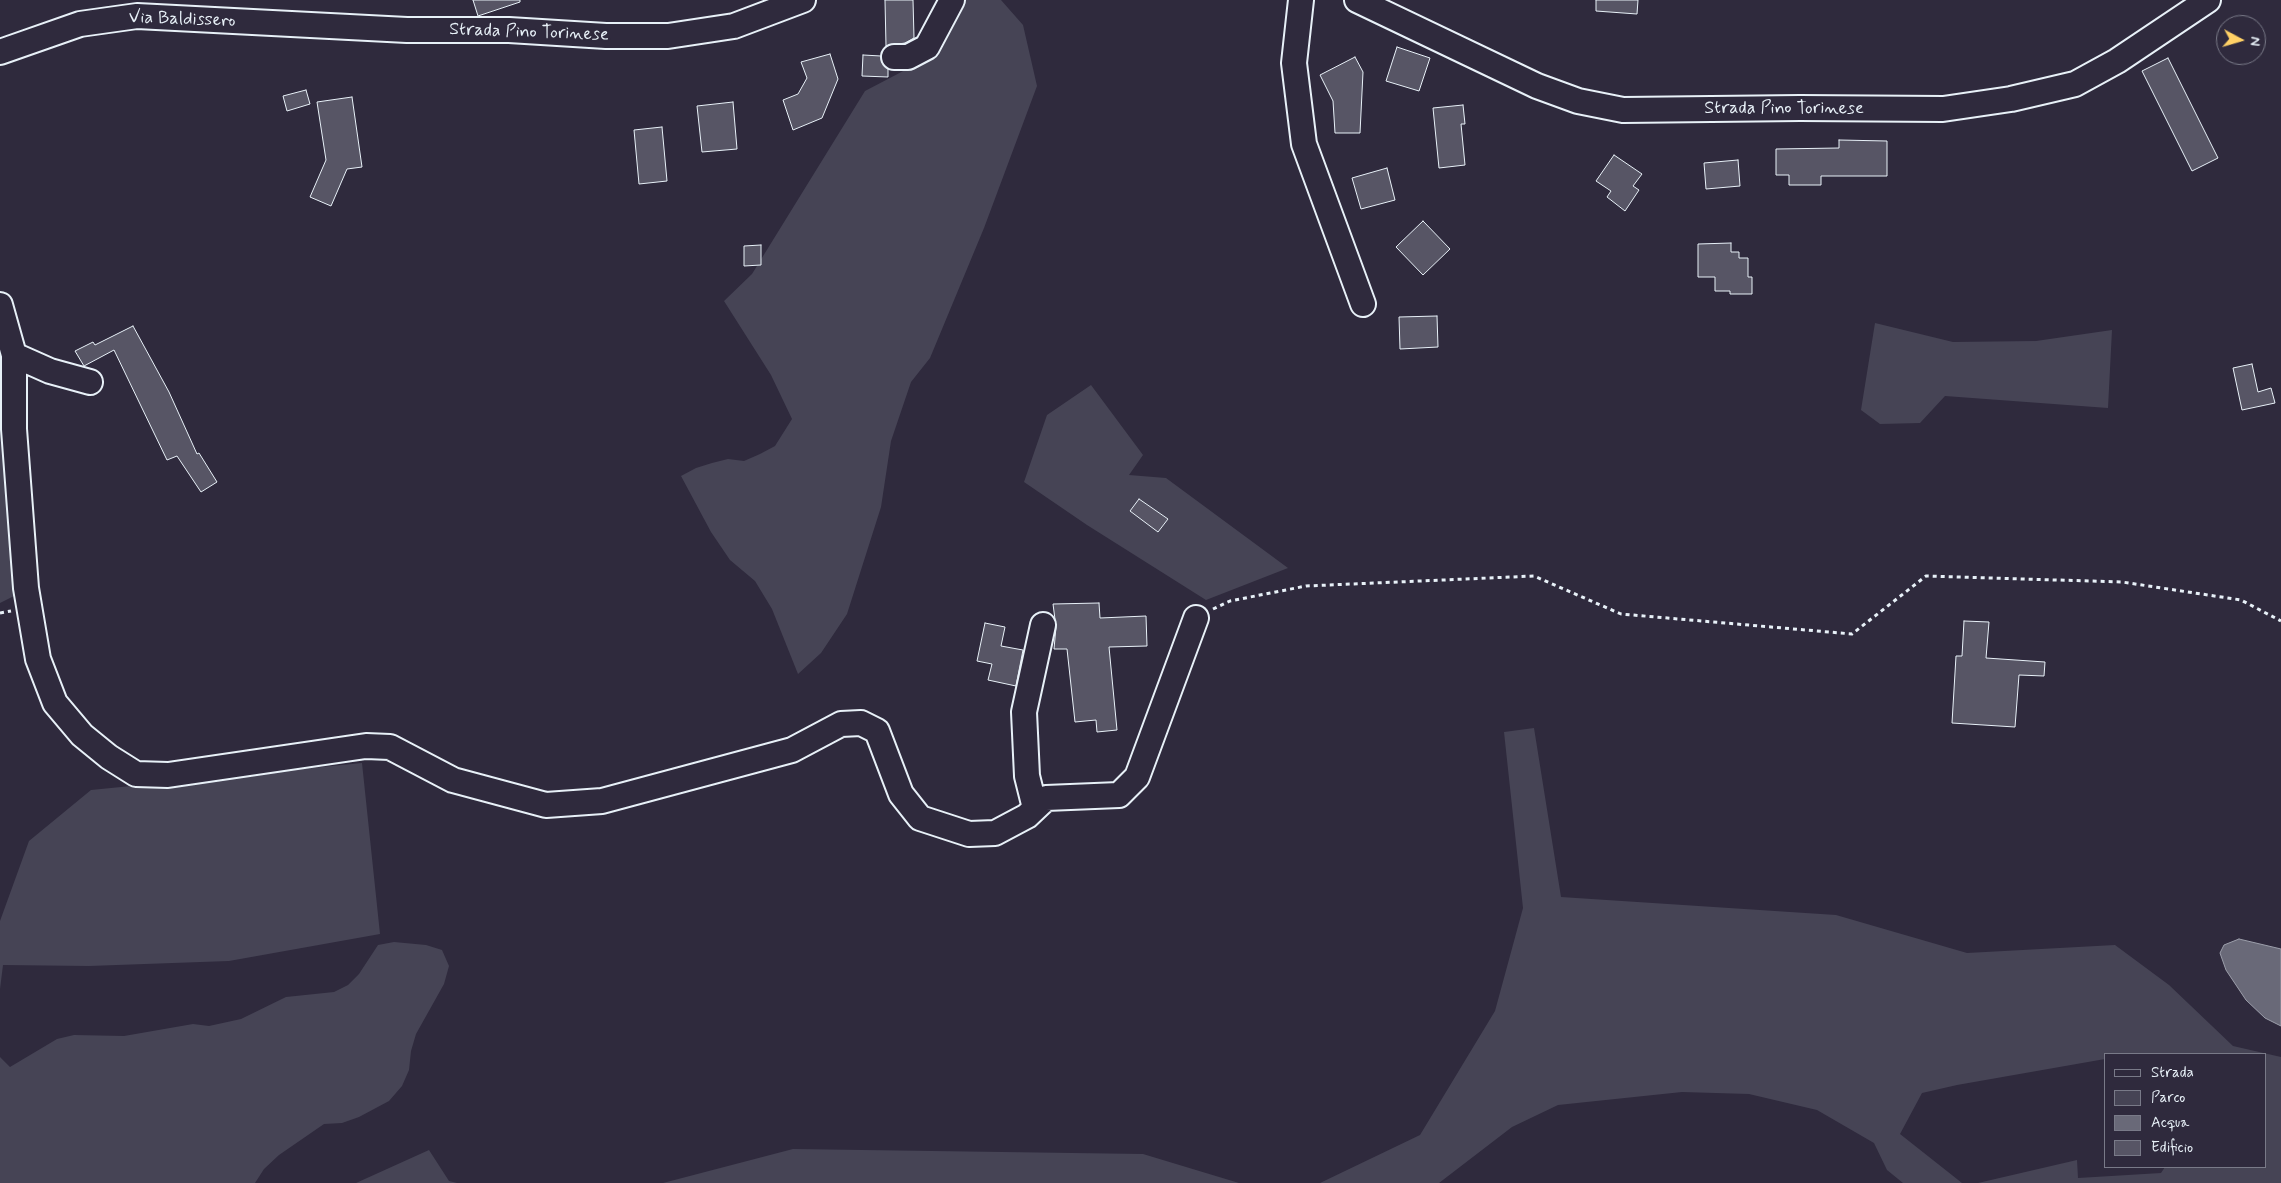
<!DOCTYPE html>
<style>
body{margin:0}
#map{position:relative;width:2281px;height:1183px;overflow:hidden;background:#2f2a3d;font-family:Mynerve,sans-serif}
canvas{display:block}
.legend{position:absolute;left:2104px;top:1053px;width:162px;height:115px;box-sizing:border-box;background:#2f2a3d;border:1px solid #797a88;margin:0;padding:6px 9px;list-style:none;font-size:15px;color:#e8f1f8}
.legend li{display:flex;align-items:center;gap:10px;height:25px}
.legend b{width:25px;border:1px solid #797a88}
.north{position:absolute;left:2216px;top:15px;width:50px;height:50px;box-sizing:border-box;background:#2f2a3d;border:1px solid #797a88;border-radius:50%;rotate:96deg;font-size:14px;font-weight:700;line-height:20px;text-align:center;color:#e8f1f8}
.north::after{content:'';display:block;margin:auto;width:18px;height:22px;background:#ffd166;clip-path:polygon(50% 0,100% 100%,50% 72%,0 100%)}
</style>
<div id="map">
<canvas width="2281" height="1183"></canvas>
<ul class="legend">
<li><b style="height:6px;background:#2f2a3d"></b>Strada</li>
<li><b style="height:14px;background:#464455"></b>Parco</li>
<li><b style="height:14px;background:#696978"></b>Acqua</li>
<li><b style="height:14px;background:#575565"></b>Edificio</li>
</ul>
<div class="north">N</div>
</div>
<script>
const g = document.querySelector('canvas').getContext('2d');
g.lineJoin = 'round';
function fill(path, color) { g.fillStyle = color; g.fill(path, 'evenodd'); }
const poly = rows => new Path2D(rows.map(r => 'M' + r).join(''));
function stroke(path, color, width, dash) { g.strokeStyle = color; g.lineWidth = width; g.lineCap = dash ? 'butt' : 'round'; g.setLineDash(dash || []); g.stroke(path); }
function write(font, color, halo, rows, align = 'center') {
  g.font = font + ' Mynerve,sans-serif'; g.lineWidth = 4; g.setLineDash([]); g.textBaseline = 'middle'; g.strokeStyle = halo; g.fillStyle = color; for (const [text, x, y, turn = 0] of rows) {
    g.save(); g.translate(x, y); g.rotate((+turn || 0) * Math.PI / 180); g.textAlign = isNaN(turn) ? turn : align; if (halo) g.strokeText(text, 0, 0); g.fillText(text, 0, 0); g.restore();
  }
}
fill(poly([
 [966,0,1001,0,1023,25,1037,86,984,228,930,358,911,382,891,441,881,507,847,614,821,653,798,674,772,609,755,581,730,560,711,532,681,476,696,468,712,463,728,459,744,461,760,454,775,446,792,419,771,375,724,301,752,274,865,91,930,57,959,8],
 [1875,323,1953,342,2036,341,2112,330,2108,408,1945,396,1920,423,1880,424,1861,410],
 [0,337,5,357,22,592,0,603],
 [1091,385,1143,455,1129,475,1166,478,1288,568,1206,600,1087,525,1024,482,1047,415],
 [1534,728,1561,897,1836,915,1967,953,2115,945,2169,985,2233,1046,2281,1057,2281,1183,1978,1183,2077,1160,2078,1178,2161,1173,2165,1167,2265,1167,2265,1054,2105,1054,2105,1059,1957,1085,1922,1093,1900,1134,1962,1183,1903,1183,1887,1170,1874,1143,1817,1110,1749,1094,1682,1092,1558,1105,1512,1127,1439,1183,1320,1183,1420,1135,1495,1011,1523,908,1504,732],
 [362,763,380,934,229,961,89,966,3,965,0,989,0,921,29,841,91,790],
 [394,942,426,945,442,950,449,966,444,984,416,1034,411,1051,409,1070,402,1086,389,1101,359,1117,342,1123,324,1124,279,1155,264,1169,255,1183,0,1183,0,1057,10,1067,57,1039,74,1035,124,1036,193,1024,209,1026,241,1019,286,997,334,992,348,985,359,974,378,945],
 [793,1149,1143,1154,1239,1183,663,1183],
 [429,1150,449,1181,457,1183,356,1183]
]), '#464455');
const water = poly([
 [2239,939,2281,949,2281,1026,2265,1018,2246,1000,2226,970,2220,953,2224,945,2239,939]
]);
fill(water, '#696978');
stroke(water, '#9c9fab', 1);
const building = poly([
 [473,0,520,0,520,2,478,16,473,0],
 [885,0,913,0,914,38,905,43,886,46,885,0],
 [1596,0,1638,0,1637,14,1596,11,1596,0],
 [1397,47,1430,58,1419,91,1386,81,1397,47],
 [830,54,838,79,822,118,793,130,783,100,798,94,807,78,801,62,830,54],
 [863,55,881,56,882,63,888,69,888,77,862,76,863,55],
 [1355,57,1363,72,1360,133,1335,133,1333,101,1320,75,1355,57],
 [2168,58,2218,158,2192,171,2142,71,2168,58],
 [306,90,310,104,287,111,283,96,306,90],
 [352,97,362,167,347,169,331,206,310,197,326,160,317,102,352,97],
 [733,102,737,149,702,152,697,106,733,102],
 [1463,105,1465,124,1461,124,1465,165,1439,168,1433,108,1463,105],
 [662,127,667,181,639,184,634,130,662,127],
 [1839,140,1887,141,1887,176,1821,176,1821,185,1789,185,1789,175,1776,175,1776,149,1839,148,1839,140],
 [1614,155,1642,174,1633,186,1639,190,1625,211,1607,197,1611,191,1596,181,1614,155],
 [1738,160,1740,186,1706,189,1704,163,1738,160],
 [1387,168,1395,200,1361,209,1352,178,1387,168],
 [1423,221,1450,249,1423,275,1396,247,1423,221],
 [1731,243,1731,252,1739,252,1739,258,1748,258,1748,277,1752,277,1752,294,1730,294,1730,291,1715,291,1715,277,1698,277,1698,244,1731,243],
 [761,245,761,265,744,266,744,246,761,245],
 [1437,316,1438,347,1400,349,1399,317,1437,316],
 [133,326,169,392,197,454,199,453,217,482,201,492,177,456,167,460,114,350,84,366,75,351,93,342,95,345,133,326],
 [2252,364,2258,392,2271,388,2275,403,2242,410,2233,368,2252,364],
 [1139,499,1168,519,1158,532,1130,511,1139,499],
 [1099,603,1100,618,1146,616,1147,646,1109,647,1117,730,1097,732,1096,720,1075,722,1067,649,1054,649,1056,627,1053,604,1099,603],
 [1964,621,1989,622,1986,658,2045,662,2044,676,2019,675,2015,727,1952,723,1956,656,1962,656,1964,621],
 [985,623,1005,627,1001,646,1023,650,1016,686,988,680,992,664,977,661,985,623]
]);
fill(building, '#575565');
stroke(building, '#e8f1f8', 1);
const minor = poly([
 [1301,0,1294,63,1304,144,1363,304],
 [1357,0,1537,86,1578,101,1623,110,1800,108,1943,109,2011,99,2075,84,2117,61,2208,0],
 [0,52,80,24,137,16,407,30,509,30,606,36,668,36,734,26,803,0],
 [894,57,908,57,927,47,952,0],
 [0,305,14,355,14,429,26,588,38,659,55,703,82,735,109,757,136,774,168,775,366,746,390,747,453,780,546,805,602,801,792,750,841,724,861,723,877,731,901,794,920,818,969,834,995,833,1027,816,1046,798,1119,795,1137,777,1196,618],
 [14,355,50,371,90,382],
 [1035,808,1027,776,1024,712,1043,625]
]);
stroke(minor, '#e8f1f8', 28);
stroke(poly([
 [1213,609,1230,601,1306,586,1534,576,1621,614,1852,634,1926,576,2122,582,2241,600,2281,621],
 [0,613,11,611]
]), '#e8f1f8', 3, [4, 4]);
stroke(minor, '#2f2a3d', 24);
write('18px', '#e8f1f8', '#2f2a3d', [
 ["Via Baldissero",182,20,2],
 ["Strada Pino Torinese",529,33,2],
 ["Strada Pino Torinese",1784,109]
]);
</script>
